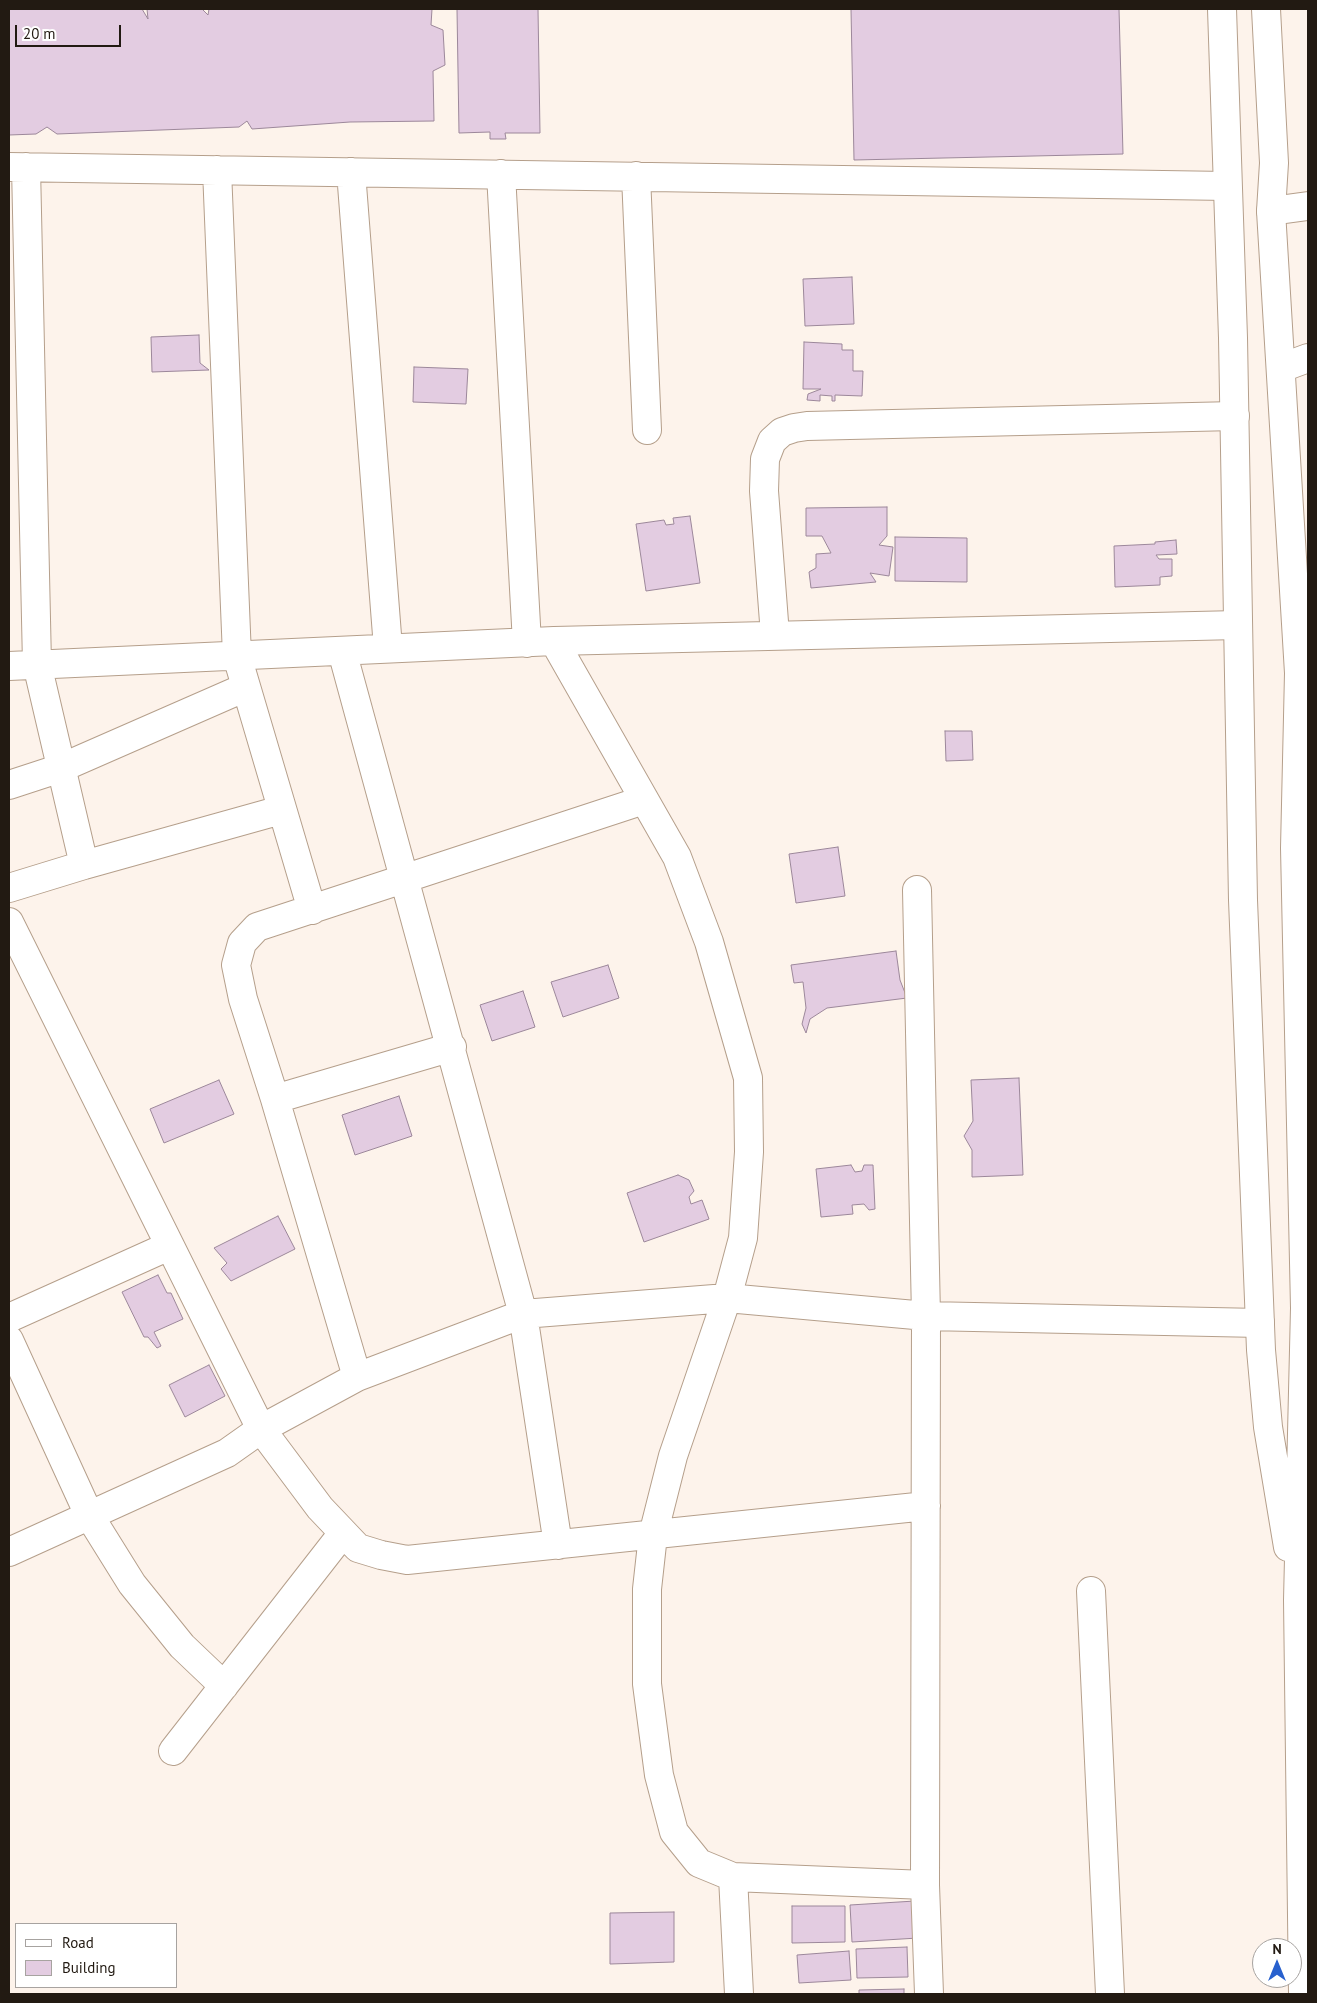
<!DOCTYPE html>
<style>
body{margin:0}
#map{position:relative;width:1317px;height:2003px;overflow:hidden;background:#fdf3eb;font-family:"PT Sans",sans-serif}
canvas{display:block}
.frame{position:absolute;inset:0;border:10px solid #221a12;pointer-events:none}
.legend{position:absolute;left:15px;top:1923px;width:162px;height:65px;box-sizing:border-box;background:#fff;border:1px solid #a7a3a0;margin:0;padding:6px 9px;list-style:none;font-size:15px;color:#221a12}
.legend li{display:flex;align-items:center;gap:10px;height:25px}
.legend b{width:25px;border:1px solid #a7a3a0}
.north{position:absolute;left:1252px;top:1938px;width:50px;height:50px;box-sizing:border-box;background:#fff;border:1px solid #a7a3a0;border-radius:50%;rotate:0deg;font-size:14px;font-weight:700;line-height:20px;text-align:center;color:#221a12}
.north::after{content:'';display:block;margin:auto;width:18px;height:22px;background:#2861ce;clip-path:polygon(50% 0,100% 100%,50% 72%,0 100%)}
.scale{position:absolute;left:15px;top:25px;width:106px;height:22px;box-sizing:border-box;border:2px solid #221a12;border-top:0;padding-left:6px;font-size:15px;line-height:18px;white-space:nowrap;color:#221a12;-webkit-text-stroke:4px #fff;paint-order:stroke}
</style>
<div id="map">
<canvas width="1317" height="2003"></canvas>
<div class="frame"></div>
<ul class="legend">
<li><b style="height:6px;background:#fff"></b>Road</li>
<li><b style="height:14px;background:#e3cce1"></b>Building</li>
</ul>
<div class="north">N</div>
<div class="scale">20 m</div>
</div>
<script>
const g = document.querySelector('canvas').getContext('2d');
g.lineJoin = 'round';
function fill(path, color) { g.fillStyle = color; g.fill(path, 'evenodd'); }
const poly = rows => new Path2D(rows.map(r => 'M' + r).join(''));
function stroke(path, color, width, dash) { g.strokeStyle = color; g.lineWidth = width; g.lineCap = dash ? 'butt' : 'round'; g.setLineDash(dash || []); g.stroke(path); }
const building = poly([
 [9,9,142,9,148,19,147,9,202,9,208,15,209,9,432,9,431,25,443,30,445,65,433,71,434,121,350,122,252,129,247,121,239,127,57,134,47,127,36,134,9,135,9,9],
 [457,9,538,9,540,133,505,133,506,139,490,139,490,132,459,133,457,9],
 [851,9,1119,9,1123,154,854,160,851,9],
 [852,277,854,324,805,326,803,279,852,277],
 [199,335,200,363,209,370,152,372,151,337,199,335],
 [804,342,842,344,842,350,853,350,853,371,863,371,862,396,835,395,835,401,832,401,832,396,820,395,820,401,807,400,808,394,821,389,803,389,804,342],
 [414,367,468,369,466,404,413,402,414,367],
 [887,507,887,536,879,545,893,547,889,576,870,573,876,582,811,588,809,572,816,568,816,554,831,553,822,536,806,536,806,508,887,507],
 [690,516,700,583,646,591,636,524,664,520,666,525,674,524,673,518,690,516],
 [895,537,967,538,967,582,895,581,895,537],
 [1176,540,1177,554,1156,555,1159,559,1172,559,1172,576,1160,577,1160,585,1115,587,1114,546,1155,544,1155,542,1176,540],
 [945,731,972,731,973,760,946,761,945,731],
 [838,847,845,896,796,903,789,854,838,847],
 [896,951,900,980,907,998,827,1008,810,1019,806,1033,802,1024,806,1008,803,982,794,983,791,965,896,951],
 [608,965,619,998,563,1017,551,982,608,965],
 [523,991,535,1027,492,1041,480,1005,523,991],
 [1019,1078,1023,1175,972,1177,972,1150,964,1136,973,1121,971,1080,1019,1078],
 [219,1080,234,1114,164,1143,150,1109,219,1080],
 [399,1096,412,1136,355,1155,342,1115,399,1096],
 [851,1165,855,1172,862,1171,864,1165,873,1165,875,1209,869,1210,864,1204,852,1205,853,1214,821,1217,816,1169,851,1165],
 [678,1175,689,1180,694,1191,689,1197,691,1204,702,1200,709,1219,644,1242,627,1193,678,1175],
 [278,1216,295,1249,231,1281,221,1269,227,1263,214,1248,278,1216],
 [158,1275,167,1293,171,1293,183,1319,154,1332,161,1346,157,1348,148,1337,144,1337,122,1292,158,1275],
 [209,1365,225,1396,185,1417,169,1385,209,1365],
 [915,1901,918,1938,852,1942,850,1905,915,1901],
 [792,1906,845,1906,845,1942,792,1943,792,1906],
 [674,1912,674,1962,610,1964,610,1913,674,1912],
 [907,1947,908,1977,857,1978,856,1949,907,1947],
 [849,1951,851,1980,799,1983,797,1955,849,1951],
 [904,1989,904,1994,859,1994,859,1990,904,1989]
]);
fill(building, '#e3cce1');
stroke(building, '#9c879a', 1);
const minor = poly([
 [9,167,1227,186],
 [26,167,37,664,84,865],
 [217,170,237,656,312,910],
 [351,172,388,648],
 [501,174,527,643],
 [636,176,647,430],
 [1271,211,1308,206],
 [1281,368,1308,358],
 [775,635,764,491,765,459,772,441,782,432,794,428,807,426,1235,416],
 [554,641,677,857,709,942,748,1078,749,1152,743,1238,727,1298,673,1456,653,1535,647,1589,647,1684,659,1775,674,1832,699,1863,733,1877,925,1885],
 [342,651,523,1314,558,1545],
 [9,666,554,641,1238,625],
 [9,785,61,768,246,687],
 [9,888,84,865,281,810],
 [917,890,926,1316,925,1885,929,1994],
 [9,922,261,1429,320,1508,358,1548,381,1555,407,1560,926,1506],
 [275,1099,452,1047],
 [9,1318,169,1246],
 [9,1340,89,1515,132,1584,182,1646,224,1686],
 [357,1377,275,1099,243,999,236,965,242,943,257,927,644,800],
 [9,1552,227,1453,261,1429,357,1377,523,1314,727,1298,926,1316,1260,1323],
 [1091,1591,1110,1994],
 [173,1751,343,1533],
 [733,1877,739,1994]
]);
const major = poly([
 [1222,9,1233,338,1243,900,1261,1350,1268,1427,1288,1547],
 [1266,9,1274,163,1271,211,1299,673,1295,848,1305,1308,1298,1600,1303,1994]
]);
stroke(minor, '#b59f8b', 30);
stroke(major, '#b59f8b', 30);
stroke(minor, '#fff', 28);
stroke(major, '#fff', 28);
</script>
